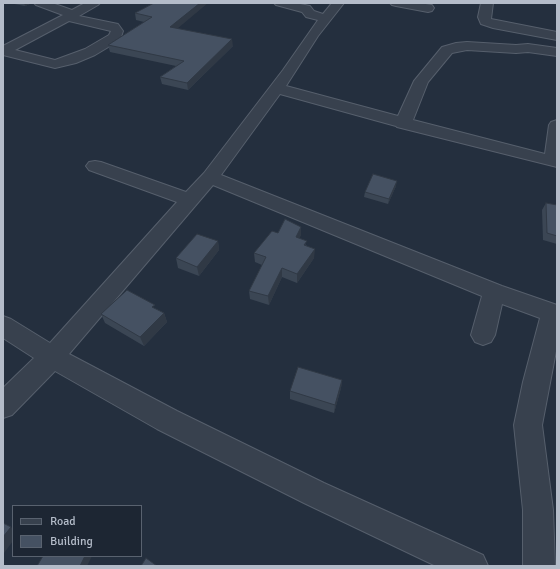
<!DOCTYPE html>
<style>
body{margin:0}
#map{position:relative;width:560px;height:569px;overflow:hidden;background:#242f3e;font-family:Signika,sans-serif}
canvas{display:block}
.frame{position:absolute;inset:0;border:4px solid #b4bcc9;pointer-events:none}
.legend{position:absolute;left:12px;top:505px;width:130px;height:52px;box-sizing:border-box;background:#1d2633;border:1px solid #59626f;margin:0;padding:5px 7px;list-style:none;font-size:12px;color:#b4bcc9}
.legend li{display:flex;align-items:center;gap:8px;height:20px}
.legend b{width:20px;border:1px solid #59626f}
</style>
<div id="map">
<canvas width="560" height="569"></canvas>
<div class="frame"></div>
<ul class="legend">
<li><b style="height:5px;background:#38414e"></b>Road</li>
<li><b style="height:11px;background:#455162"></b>Building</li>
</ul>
</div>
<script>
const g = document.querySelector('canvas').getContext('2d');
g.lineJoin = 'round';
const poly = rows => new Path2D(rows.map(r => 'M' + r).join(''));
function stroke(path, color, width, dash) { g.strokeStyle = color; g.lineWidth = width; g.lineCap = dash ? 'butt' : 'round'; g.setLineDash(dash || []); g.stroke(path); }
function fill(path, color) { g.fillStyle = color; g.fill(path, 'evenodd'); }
const minor = poly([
 [34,3,52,3,72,10,85,3,100,3,98,5,79,16,118,24,123,31,120,40,95,55,76,63,55,68,3,55,3,46,63,15,36,5,34,3],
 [69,21,111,31,109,35,85,49,55,60,15,50,69,21],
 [274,3,295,3,310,6,314,11,323,14,332,3,344,3,318,36,286,86,398,116,414,81,442,47,456,43,467,42,516,45,528,44,557,48,557,56,528,52,516,53,467,50,452,53,428,82,413,120,545,154,549,125,551,122,557,120,557,167,397,127,396,126,280,94,221,175,502,286,557,305,557,346,542,425,553,510,555,566,523,566,523,510,514,425,523,382,540,318,502,304,495,335,491,342,483,345,475,342,471,335,482,296,213,185,69,354,177,411,324,483,483,555,488,566,436,566,304,503,157,429,55,371,12,415,3,418,3,388,34,358,3,338,3,316,11,319,50,343,177,202,89,170,86,166,89,162,95,161,101,162,186,192,204,173,283,70,318,20,306,17,302,12,276,5,274,3],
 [390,3,419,3,432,5,434,8,432,11,428,12,396,6,392,5,390,3],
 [481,3,493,3,491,19,557,32,557,40,493,28,481,24,478,17,481,3]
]);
stroke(minor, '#565f6c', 2);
fill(minor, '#38414e');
fill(poly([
 [9,3,32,3,25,6],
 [154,3,178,29,233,46,188,90,162,84,160,77,176,66,110,52,108,45,144,22,136,20,135,13],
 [396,186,388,204,364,197,365,192],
 [546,203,557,205,557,244,543,240,542,210],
 [301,227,301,235,299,238,307,246,314,258,297,283,282,277,269,305,250,299,249,291,262,265,255,262,254,253],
 [218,241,219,250,199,276,178,268,176,258],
 [156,309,164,313,167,322,144,346,105,323,101,314],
 [342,380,341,388,334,413,290,399,290,391]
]), '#3b4654');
fill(poly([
 [24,3,32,3,25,6],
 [200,3,208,3,171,34,170,27],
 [232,39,233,46,188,90,187,83],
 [397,181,396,186,388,204,389,199],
 [301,227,301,235,296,246,296,237],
 [218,241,219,250,199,276,197,267],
 [315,249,314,258,297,283,297,274],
 [282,268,282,277,269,305,268,296],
 [164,313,167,322,144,346,140,337],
 [342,380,341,388,334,413,335,405],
 [11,527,13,529,13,541,4,553,3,552,3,537],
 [85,556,92,556,87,566,80,566]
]), '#303945');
const building = poly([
 [154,3,200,3,170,27,232,39,187,83,160,77,184,61,108,45,152,17,135,13,154,3],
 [373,174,397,181,389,199,365,192,373,174],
 [546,203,557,205,557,236,547,233,546,203],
 [285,219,301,227,296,237,307,241,304,245,315,249,297,274,282,268,268,296,249,291,266,257,254,253,272,231,278,233,285,219],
 [197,234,218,241,197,267,176,258,197,234],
 [127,290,155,305,152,307,164,313,140,337,101,314,127,290],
 [298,367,342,380,335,405,290,391,298,367],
 [3,523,11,527,3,537,3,523],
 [43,556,85,556,80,566,37,566,43,556],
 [146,558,157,566,141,566,146,558]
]);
fill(building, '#455162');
stroke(building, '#303945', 1);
</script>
